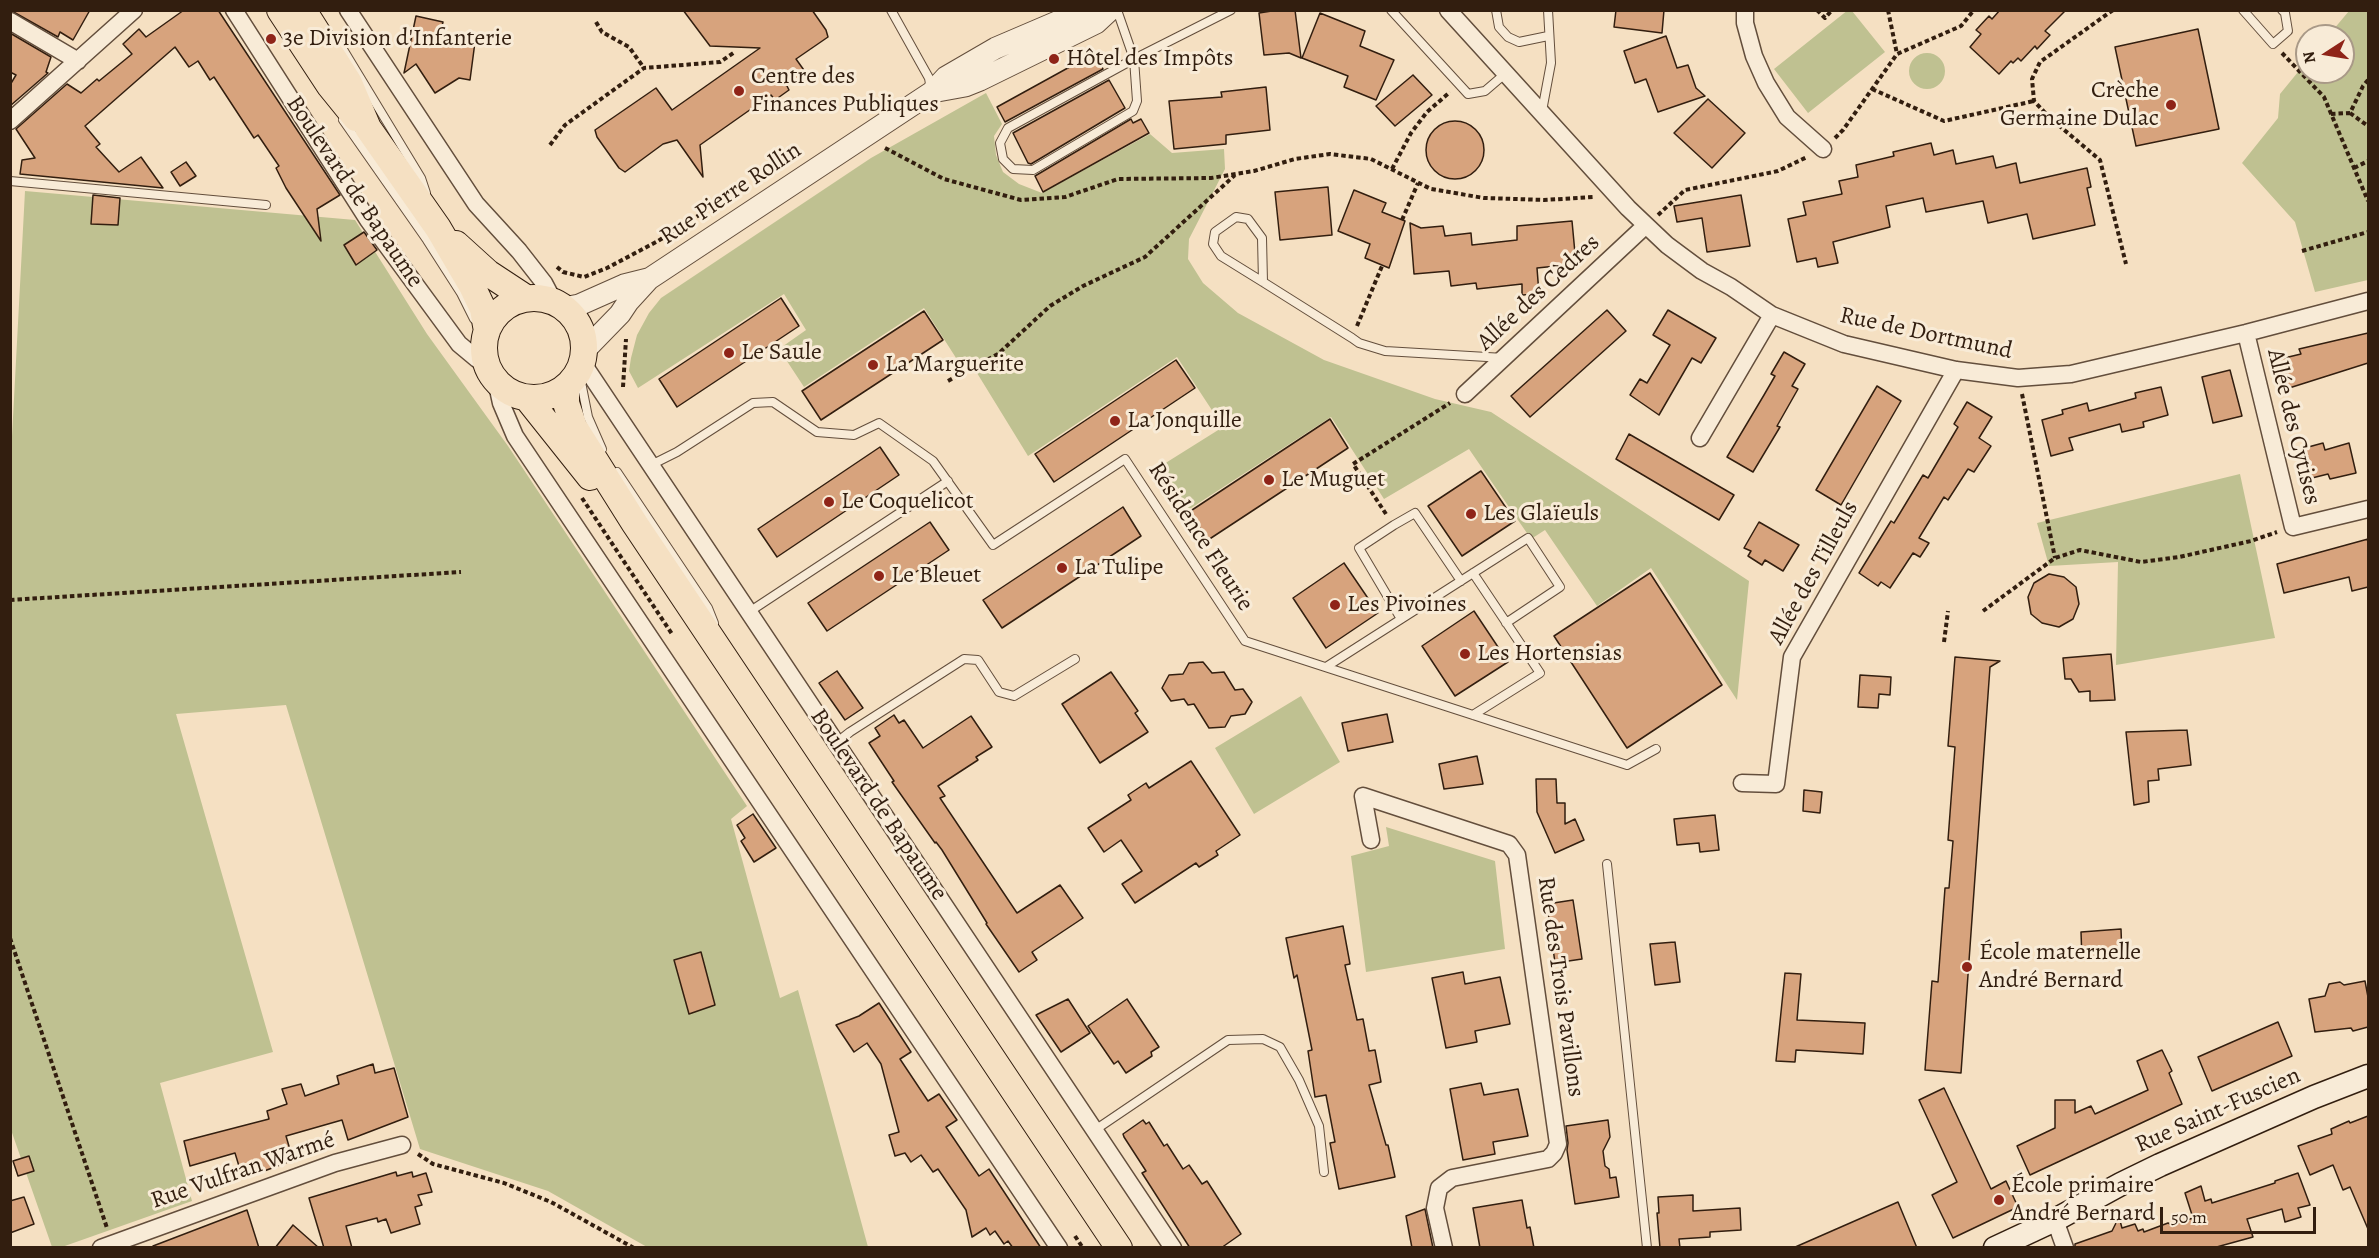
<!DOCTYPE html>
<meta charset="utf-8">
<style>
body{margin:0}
#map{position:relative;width:2379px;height:1258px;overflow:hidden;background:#f5e0c2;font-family:Alegreya,serif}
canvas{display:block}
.frame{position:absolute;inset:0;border:12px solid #321e0f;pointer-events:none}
.north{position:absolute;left:2295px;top:24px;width:60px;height:60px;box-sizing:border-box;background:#f8ebd7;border:2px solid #a99987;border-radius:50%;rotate:258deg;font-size:16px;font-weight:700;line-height:24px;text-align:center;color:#321e0f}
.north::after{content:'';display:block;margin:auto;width:21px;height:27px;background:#8f2418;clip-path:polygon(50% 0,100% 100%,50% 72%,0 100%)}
.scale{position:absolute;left:2160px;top:1207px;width:156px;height:27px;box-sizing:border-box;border:3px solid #321e0f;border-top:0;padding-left:8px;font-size:18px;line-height:21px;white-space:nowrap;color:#321e0f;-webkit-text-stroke:4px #f8ebd7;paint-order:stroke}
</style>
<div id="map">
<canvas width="2379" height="1258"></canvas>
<div class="frame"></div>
<div class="north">N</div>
<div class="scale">50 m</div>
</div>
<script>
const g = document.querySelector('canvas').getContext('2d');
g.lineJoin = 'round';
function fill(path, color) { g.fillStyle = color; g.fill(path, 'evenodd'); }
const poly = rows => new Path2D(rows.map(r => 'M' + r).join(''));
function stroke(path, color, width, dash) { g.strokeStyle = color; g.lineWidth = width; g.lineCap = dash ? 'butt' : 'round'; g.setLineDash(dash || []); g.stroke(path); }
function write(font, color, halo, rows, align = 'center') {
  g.font = font + ' Alegreya,serif'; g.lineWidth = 6; g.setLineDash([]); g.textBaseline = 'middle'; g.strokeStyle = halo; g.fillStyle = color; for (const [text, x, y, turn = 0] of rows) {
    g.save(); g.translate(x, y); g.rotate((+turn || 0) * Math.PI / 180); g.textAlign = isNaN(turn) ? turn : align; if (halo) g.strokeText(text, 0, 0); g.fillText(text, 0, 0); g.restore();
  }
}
fill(poly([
 [1848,10,1852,11,1885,52,1808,113,1774,69],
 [2349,11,2368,11,2368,280,2315,292,2295,222,2242,163,2278,118,2280,94,2307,61,2307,72,2343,72,2343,36,2328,36],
 '1909 71a18 18 0 1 1 36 0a18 18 0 1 1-36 0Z',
 [986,93,1002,124,994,136,996,155,1003,172,1019,184,1042,193,1150,134,1172,153,1224,149,1225,169,1189,239,1188,259,1203,283,1238,313,1324,360,1435,399,1491,412,1749,581,1737,700,1651,568,1597,606,1545,530,1531,539,1469,449,1384,499,1331,417,1185,512,1156,469,1223,427,1177,357,1028,456,977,373,964,363,958,361,924,308,804,387,779,349,806,330,784,294,638,388,629,371,631,358,637,335,649,313,661,298,871,158],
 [25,191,355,220,427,334,508,446,747,806,731,819,780,998,798,990,868,1247,647,1247,548,1191,420,1149,286,705,176,714,273,1052,160,1083,192,1201,62,1247,52,1247,10,1127,10,474],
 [2240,474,2275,638,2116,665,2118,562,2049,566,2037,523],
 [1301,696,1340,762,1254,814,1215,748],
 [1386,827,1495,861,1505,949,1366,972,1351,856,1389,846]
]), '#bfc191');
const building = poly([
 [10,10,90,10,73,40,60,32,58,37,10,10],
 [184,10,218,10,340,195,317,209,321,241,286,188,276,168,279,166,258,135,254,138,214,77,210,80,198,61,189,67,175,47,85,126,100,144,96,147,119,172,141,157,163,188,20,174,22,160,35,158,16,129,67,84,81,93,97,79,99,81,132,54,123,44,139,29,146,37,184,10],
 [683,10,812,10,826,30,828,37,796,59,806,73,787,86,789,90,775,100,771,95,700,145,703,177,677,140,663,144,625,172,619,168,597,137,595,130,656,88,672,110,760,48,710,46,683,10],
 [1278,10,1295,10,1301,58,1289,53,1264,55,1259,13,1278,10],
 [1616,10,1664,10,1662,33,1614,27,1616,10],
 [2000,10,2066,10,2045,31,2050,35,2037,49,2035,46,2021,61,2018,58,2013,63,2011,61,1999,74,1970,47,1981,34,1976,30,1989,16,1992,19,2000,10],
 [1320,13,1365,31,1360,46,1394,60,1376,100,1344,87,1348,76,1302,58,1320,13],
 [416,16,443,22,440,34,475,42,470,80,459,78,435,93,416,64,404,73,416,16],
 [2198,29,2219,129,2136,146,2115,47,2198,29],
 [10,33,51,57,46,72,48,73,10,106,10,85,16,75,10,72,10,33],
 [1666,36,1677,68,1688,65,1696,88,1705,96,1658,112,1646,79,1635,83,1624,51,1666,36],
 [1095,53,1103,69,1005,122,997,107,1095,53],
 [1413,75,1432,95,1395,126,1376,106,1413,75],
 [1109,80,1125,108,1031,164,1028,163,1013,133,1109,80],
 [1266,87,1270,130,1226,135,1226,144,1174,149,1169,101,1222,97,1221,92,1266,87],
 [1708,99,1745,133,1712,168,1674,133,1708,99],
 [1131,119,1133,123,1141,119,1149,133,1043,192,1035,176,1131,119],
 '1426 150a29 29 0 1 1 58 0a29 29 0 1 1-58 0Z',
 [1931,143,1934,155,1953,150,1956,164,1993,156,1996,168,2016,163,2020,183,2087,168,2091,187,2087,188,2095,225,2033,239,2027,214,1988,223,1983,201,1926,212,1923,198,1886,206,1890,227,1833,242,1838,263,1818,267,1816,258,1797,262,1788,219,1806,215,1803,202,1842,194,1839,181,1858,177,1856,165,1894,156,1893,152,1931,143],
 [186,162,196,176,180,186,171,172,186,162],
 [1328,187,1332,235,1280,240,1275,192,1328,187],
 [1354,190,1386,203,1382,212,1405,221,1389,268,1365,258,1370,244,1338,231,1354,190],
 [93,195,120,198,118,225,91,224,93,195],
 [1741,195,1750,246,1707,252,1702,218,1677,222,1674,206,1741,195],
 [1572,221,1576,264,1537,268,1539,294,1522,295,1522,284,1477,289,1476,283,1451,286,1449,271,1414,274,1410,223,1421,228,1443,226,1445,236,1471,233,1472,245,1517,240,1517,226,1572,221],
 [364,232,377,250,356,265,344,245,364,232],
 [781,298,799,326,677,407,659,379,781,298],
 [1607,310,1626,331,1530,417,1511,396,1607,310],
 [1668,310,1716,338,1701,363,1692,358,1659,415,1630,395,1640,379,1647,383,1670,345,1653,335,1668,310],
 [924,311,943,340,821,420,802,391,924,311],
 [2368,333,2368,363,2286,389,2280,359,2301,354,2299,349,2368,333],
 [1784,352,1805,364,1792,386,1798,389,1777,426,1780,427,1753,472,1727,457,1764,395,1775,376,1771,374,1784,352],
 [1176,360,1195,388,1054,482,1035,454,1176,360],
 [2230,370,2242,416,2213,423,2202,377,2230,370],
 [1877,386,1901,401,1841,505,1816,490,1877,386],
 [2161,387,2168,415,2143,422,2144,427,2122,432,2120,424,2069,438,2073,450,2051,456,2042,420,2063,414,2062,410,2087,403,2089,411,2136,398,2135,393,2161,387],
 [1967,402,1992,417,1979,438,1991,446,1974,472,1968,469,1948,500,1944,497,1919,538,1929,543,1920,557,1913,553,1890,588,1881,582,1878,586,1859,573,1891,521,1894,523,1923,475,1928,478,1958,427,1954,424,1967,402],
 [1330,419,1348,448,1208,540,1189,512,1330,419],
 [1629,434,1734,495,1719,520,1616,459,1629,434],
 [2323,443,2325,450,2349,443,2356,473,2330,479,2328,474,2308,479,2301,449,2323,443],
 [880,447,899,475,777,557,758,529,880,447],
 [1481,471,1515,521,1462,556,1428,506,1481,471],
 [1123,507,1141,536,1002,628,983,600,1123,507],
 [930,522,949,550,827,631,808,603,930,522],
 [1759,522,1799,545,1783,571,1765,560,1762,565,1748,556,1751,551,1744,548,1759,522],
 [2368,539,2368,587,2352,591,2349,577,2284,593,2277,564,2368,539],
 [1344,563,1378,613,1326,648,1293,598,1344,563],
 [1650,573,1722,685,1627,748,1554,636,1650,573],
 [2049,574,2064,577,2076,587,2079,604,2073,619,2059,627,2042,623,2031,614,2028,597,2034,583,2049,574],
 [1474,611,1508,662,1455,696,1422,646,1474,611],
 [2111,654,2115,700,2090,701,2090,691,2079,692,2071,679,2065,679,2063,658,2111,654],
 [1955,657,2000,661,1990,667,1961,1073,1925,1070,1932,981,1938,982,1945,888,1949,888,1953,841,1948,840,1955,747,1948,746,1955,657],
 [1203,662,1212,673,1224,672,1235,690,1243,689,1252,702,1245,714,1231,716,1225,727,1209,728,1194,704,1188,705,1184,699,1171,701,1162,688,1169,675,1183,674,1189,663,1203,662],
 [837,671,863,708,845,720,819,683,837,671],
 [1111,672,1138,711,1135,713,1148,732,1100,763,1062,704,1111,672],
 [1860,675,1891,677,1890,695,1879,694,1878,708,1858,707,1860,675],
 [1387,714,1393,742,1348,751,1342,723,1387,714],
 [894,715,899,723,904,720,923,748,971,716,992,747,976,757,978,760,938,786,945,796,940,798,1017,913,1060,885,1083,918,1032,952,1037,960,1019,972,986,924,987,923,942,850,936,842,935,843,892,782,894,781,869,743,880,736,875,728,894,715],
 [2187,730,2191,765,2158,769,2159,780,2148,781,2149,802,2134,805,2126,732,2187,730],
 [1477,756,1483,784,1444,789,1439,764,1477,756],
 [1191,761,1240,835,1216,851,1218,855,1199,867,1196,863,1135,903,1122,884,1142,871,1121,840,1104,852,1088,828,1131,800,1128,795,1146,783,1149,788,1191,761],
 [1536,779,1556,779,1557,803,1565,803,1565,824,1575,819,1584,840,1555,853,1537,812,1536,779],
 [1804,790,1822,792,1820,813,1803,811,1804,790],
 [753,814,776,848,754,862,741,841,745,838,737,825,753,814],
 [1715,815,1719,850,1700,852,1699,843,1677,845,1674,819,1715,815],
 [1573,900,1582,959,1555,963,1547,904,1573,900],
 [1343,926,1350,964,1345,965,1357,1020,1363,1019,1369,1051,1375,1050,1381,1082,1369,1085,1386,1145,1388,1145,1395,1177,1339,1189,1330,1143,1335,1142,1326,1095,1315,1097,1308,1051,1312,1050,1297,975,1294,978,1286,938,1343,926],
 [2121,929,2122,957,2082,960,2081,932,2121,929],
 [1675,942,1680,982,1655,985,1650,944,1675,942],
 [701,952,715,1005,689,1014,674,960,701,952],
 [1463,972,1465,984,1500,977,1510,1024,1475,1031,1477,1042,1446,1048,1432,978,1463,972],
 [1785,973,1801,974,1797,1020,1865,1023,1863,1054,1796,1050,1795,1062,1776,1061,1785,973],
 [2365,981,2368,997,2368,1027,2353,1031,2351,1028,2315,1032,2309,999,2325,996,2329,984,2340,982,2344,985,2365,981],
 [1068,999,1090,1033,1061,1052,1036,1015,1068,999],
 [1127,999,1159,1047,1151,1052,1152,1056,1126,1073,1118,1061,1114,1064,1088,1026,1127,999],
 [879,1003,911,1052,900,1059,928,1101,939,1094,957,1120,946,1127,979,1176,989,1169,1041,1248,1013,1248,1008,1241,1004,1244,995,1231,990,1235,986,1228,972,1237,966,1210,938,1169,933,1172,921,1155,911,1162,905,1153,895,1156,889,1135,899,1132,881,1064,867,1043,854,1052,836,1025,859,1016,879,1003],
 [2278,1022,2292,1056,2212,1091,2198,1057,2278,1022],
 [2162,1050,2172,1071,2169,1073,2182,1104,2030,1175,2017,1146,2055,1128,2055,1100,2075,1100,2075,1113,2091,1106,2095,1114,2148,1090,2137,1061,2162,1050],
 [373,1064,375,1073,394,1068,408,1117,348,1140,342,1120,286,1136,293,1160,259,1173,242,1176,235,1153,190,1166,184,1141,269,1119,267,1111,287,1104,282,1089,301,1084,305,1096,339,1084,337,1076,373,1064],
 [1481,1083,1484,1095,1518,1089,1528,1136,1493,1142,1495,1154,1463,1160,1450,1089,1481,1083],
 [1944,1088,1991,1189,2006,1181,2018,1207,1953,1238,1932,1195,1957,1182,1919,1100,1944,1088],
 [2368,1116,2368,1229,2350,1187,2343,1190,2333,1165,2310,1175,2298,1146,2332,1134,2331,1129,2349,1121,2350,1123,2368,1116],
 [1143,1120,1146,1124,1149,1122,1164,1146,1167,1144,1183,1169,1189,1165,1202,1184,1207,1181,1241,1234,1221,1248,1190,1248,1142,1173,1146,1171,1124,1137,1123,1134,1143,1120],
 [1608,1120,1610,1137,1603,1151,1605,1166,1609,1169,1610,1178,1616,1177,1619,1197,1575,1204,1567,1150,1568,1143,1566,1126,1608,1120],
 [29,1156,34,1171,18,1176,13,1161,29,1156],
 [396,1172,397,1176,412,1172,413,1177,426,1173,432,1192,418,1195,422,1205,415,1207,420,1224,391,1233,386,1219,378,1222,377,1218,346,1226,352,1248,324,1248,309,1198,396,1172],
 [2298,1173,2310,1205,2298,1208,2301,1217,2285,1222,2282,1209,2247,1219,2253,1237,2213,1248,2075,1248,2075,1244,2112,1231,2119,1217,2122,1228,2135,1224,2138,1231,2143,1229,2144,1232,2168,1223,2172,1225,2193,1218,2185,1193,2201,1186,2205,1201,2211,1199,2212,1203,2275,1183,2275,1181,2298,1173],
 [1693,1195,1693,1211,1740,1208,1741,1230,1710,1232,1710,1237,1679,1239,1680,1248,1660,1248,1657,1213,1659,1213,1658,1197,1693,1195],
 [24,1197,34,1224,10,1233,10,1201,24,1197],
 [1522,1200,1527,1228,1530,1227,1534,1248,1480,1248,1473,1208,1522,1200],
 [1898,1202,1917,1248,1793,1248,1898,1202],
 [1425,1209,1433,1248,1412,1248,1406,1216,1425,1209],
 [247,1210,259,1248,154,1248,153,1246,247,1210],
 [293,1225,319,1248,275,1248,293,1225]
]);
fill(building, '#d7a37d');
stroke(building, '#321e0f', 1.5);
const service = poly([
 [891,10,920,62,929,78,931,90],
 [1117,10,1134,59,1231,10],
 [1391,10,1468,94,1485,91,1506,73],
 [1496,10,1499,27,1508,37,1519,42,1548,36],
 [2243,10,2273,44,2288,31,2285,13,2282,10],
 [341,46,421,178,426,193],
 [1134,59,1137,101,1133,111,1033,170,1013,169,1003,159,1000,143,1008,128,1134,59],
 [1542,111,1551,63,1548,10],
 [343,120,427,240,461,293,474,319],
 [10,181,266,205],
 [1263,282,1262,238,1248,219,1236,217,1215,232,1213,244,1221,256,1263,282,1352,338,1359,343,1385,351,1504,358],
 [579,372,588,417,602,449],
 [651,465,677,452,753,403,773,402,817,432,854,435,879,423,933,461,993,545,1125,459,1245,641,1627,765,1656,749],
 [617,472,708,608,714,623],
 [749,612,948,481],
 [1401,619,1359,548,1394,525,1415,513,1461,581],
 [1326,667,1528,538,1560,587,1506,623],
 [1473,715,1540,673,1473,573],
 [836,743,850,732,964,659,978,660,999,692,1014,696,1075,659],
 [1607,864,1647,1248],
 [1095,1130,1228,1040,1263,1039,1280,1047,1299,1080,1319,1126,1324,1172]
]);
const minor = poly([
 [234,10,368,220,459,344,477,359,486,362],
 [348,10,476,204,519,251,544,283,554,302],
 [1448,10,1628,208,1667,245,1702,271,1731,287,1772,315,1844,344,1956,370,2018,378,2071,374,2246,333,2368,301],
 [1745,10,1745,23,1754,56,1766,83,1787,117,1823,149],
 [10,21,78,61],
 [10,121,134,10],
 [2246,333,2293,527,2368,509],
 [582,362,1173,1248],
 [496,380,501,403,515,436,1059,1248],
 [1465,394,1645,226],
 [1700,438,1772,315],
 [1742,783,1776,784,1792,657,1956,370],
 [1371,840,1363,796,1509,844,1517,855,1558,1144,1554,1153,1548,1159,1452,1178,1439,1188,1435,1208,1444,1248],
 [2055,1220,2065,1248],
 [101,1248,335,1163,402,1145]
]);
const tertiary = poly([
 [932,92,965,86,980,80,1096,23,1110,10],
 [564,308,579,305,624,285,648,279],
 [584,351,620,314,628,302,649,279,932,92,946,77,996,48,1085,10]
]);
const secondary = poly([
 [1995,1248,2055,1220,2121,1184,2160,1165,2314,1097,2368,1076]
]);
const primary = poly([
 [280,10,330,86,356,118],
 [303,10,349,83,368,128,438,228,472,286,483,309,487,331],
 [456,244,488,273,526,298],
 '484 348a50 50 0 1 1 100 0a50 50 0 1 1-100 0Z',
 [566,387,566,403,574,427,635,524,1119,1248],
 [527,398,590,477]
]);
stroke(service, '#634e3c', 10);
stroke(minor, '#634e3c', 19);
stroke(tertiary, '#634e3c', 23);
stroke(secondary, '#321e0f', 25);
stroke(primary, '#321e0f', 28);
stroke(poly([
 [1817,10,1825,18,1832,10],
 [1888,10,1897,54],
 [2113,10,2040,62,2032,79,2034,101,2050,118,2100,160,2126,264],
 [596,22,602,32,629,47,644,68],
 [2282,53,2324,97,2368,201],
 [1872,89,1944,121,2034,101],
 [2350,113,2368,126],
 [2331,114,2350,113,2363,86,2368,80],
 [1835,138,1843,130,1897,54,1961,26,1974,10],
 [550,145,565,125,644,68,720,62,735,52],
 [885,148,944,179,1021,200,1065,197,1118,179,1211,178,1254,171,1295,159,1330,154,1371,159,1431,189,1484,198,1544,200,1594,197],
 [2354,168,2368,161],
 [1392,169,1411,133,1427,112,1450,92],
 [1658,215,1685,190,1778,171,1807,157],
 [1402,220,1418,183],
 [2302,251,2368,232],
 [557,267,563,272,584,277,607,268,658,241,704,212,710,214],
 [1357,326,1382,266],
 [948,381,998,354,1050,306,1083,286,1145,257,1235,175],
 [623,387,626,339],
 [2022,394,2055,558],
 [582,498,672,634],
 [1386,514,1353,464,1450,403],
 [10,600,461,572],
 [1983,611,2055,558,2080,550,2141,562,2179,557,2251,541,2277,532],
 [1944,642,1948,611],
 [10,938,107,1228],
 [418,1154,433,1164,504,1183,551,1202,634,1248],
 [1075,1236,1083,1248]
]), '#321e0f', 4, [4.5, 3]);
stroke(service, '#f8ebd7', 8);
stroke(minor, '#f8ebd7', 16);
stroke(tertiary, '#f8ebd7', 21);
stroke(secondary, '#f8ebd7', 22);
stroke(primary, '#f5e0c2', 26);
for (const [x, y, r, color] of [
 [271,39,6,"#8f2418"],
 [1054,59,6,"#8f2418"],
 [739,91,6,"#8f2418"],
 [2171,105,6,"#8f2418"],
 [729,353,6,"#8f2418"],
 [873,365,6,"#8f2418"],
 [1115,421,6,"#8f2418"],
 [1269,480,6,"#8f2418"],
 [829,502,6,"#8f2418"],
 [1471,514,6,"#8f2418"],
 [1062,568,6,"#8f2418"],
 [879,576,6,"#8f2418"],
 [1335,605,6,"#8f2418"],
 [1465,654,6,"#8f2418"],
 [1967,967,6,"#8f2418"],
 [1999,1200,6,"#8f2418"]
]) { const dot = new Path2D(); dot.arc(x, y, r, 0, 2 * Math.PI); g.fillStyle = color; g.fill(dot); stroke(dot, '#f8ebd7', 2); }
write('24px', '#321e0f', '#f8ebd7', [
 ["3e Division d'Infanterie",283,39],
 ["Hôtel des Impôts",1066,59],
 ["Centre des",751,77],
 ["Finances Publiques",751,105],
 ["Crèche",2159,91,"right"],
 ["Germaine Dulac",2159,119,"right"],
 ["Le Saule",741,353],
 ["La Marguerite",885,365],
 ["La Jonquille",1127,421],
 ["Le Muguet",1281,480],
 ["Le Coquelicot",841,502],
 ["Les Glaïeuls",1483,514],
 ["La Tulipe",1074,568],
 ["Le Bleuet",891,576],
 ["Les Pivoines",1347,605],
 ["Les Hortensias",1477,654],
 ["École maternelle",1979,953],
 ["André Bernard",1979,981],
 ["École primaire",2011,1186],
 ["André Bernard",2011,1214]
], 'left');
write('24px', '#321e0f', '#f8ebd7', [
 ["Boulevard de Bapaume",354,192,56],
 ["Rue Pierre Rollin",731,194,-34],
 ["Allée des Cèdres",1539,293,-43],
 ["Rue de Dortmund",1926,334,12],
 ["Allée des Cytises",2293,427,76],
 ["Résidence Fleurie",1200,537,57],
 ["Allée des Tilleuls",1814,573,-61],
 ["Boulevard de Bapaume",878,805,56],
 ["Rue des Trois Pavillons",1560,987,82],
 ["Rue Saint-Fuscien",2218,1111,-24],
 ["Rue Vulfran Warmé",243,1171,-19]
]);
</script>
